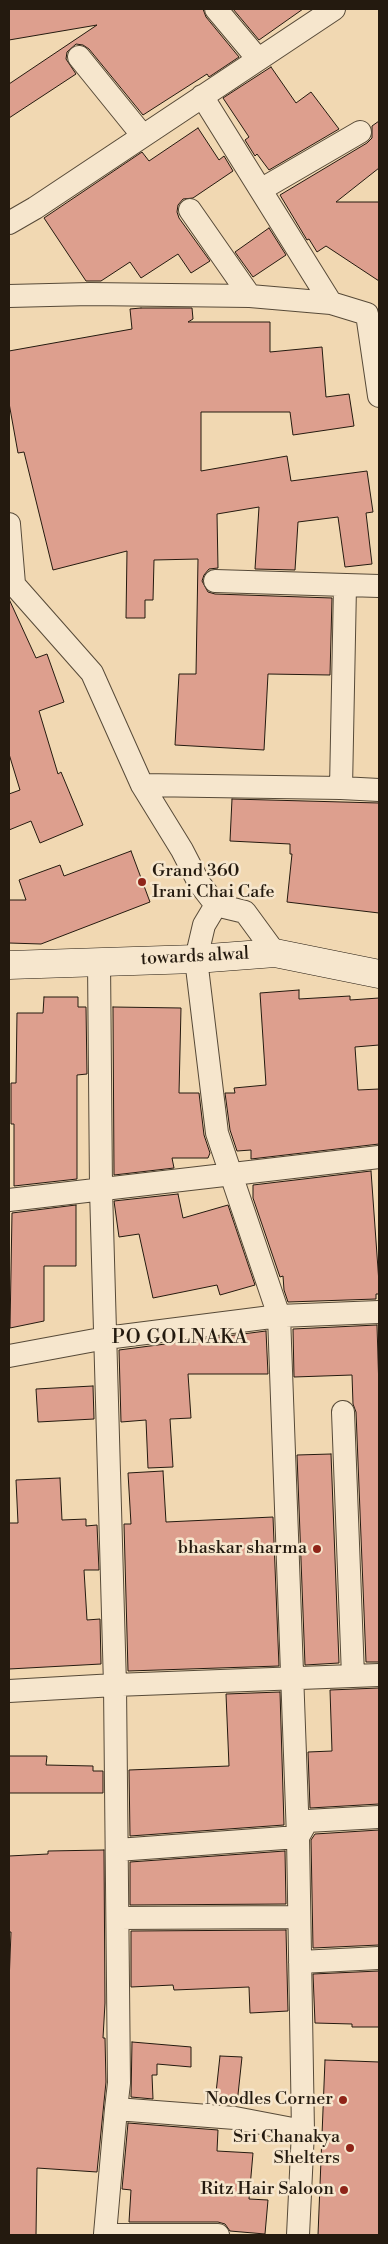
<!DOCTYPE html>
<style>
body{margin:0}
#map{position:relative;width:388px;height:2244px;overflow:hidden;background:#f1d8b2;font-family:"Libre Bodoni",serif}
canvas{display:block}
.frame{position:absolute;inset:0;border:10px solid #241a0f;pointer-events:none}
</style>
<div id="map">
<canvas width="388" height="2244"></canvas>
<div class="frame"></div>
</div>
<script>
const g = document.querySelector('canvas').getContext('2d');
g.lineJoin = 'round';
function fill(path, color) { g.fillStyle = color; g.fill(path, 'evenodd'); }
const poly = rows => new Path2D(rows.map(r => 'M' + r).join(''));
function stroke(path, color, width, dash) { g.strokeStyle = color; g.lineWidth = width; g.lineCap = dash ? 'butt' : 'round'; g.setLineDash(dash || []); g.stroke(path); }
function write(font, color, halo, rows, align = 'center') {
  g.font = font + ' "Libre Bodoni",serif'; g.lineWidth = 5; g.setLineDash([]); g.textBaseline = 'middle'; g.strokeStyle = halo; g.fillStyle = color; for (const [text, x, y, turn = 0] of rows) {
    g.save(); g.translate(x, y); g.rotate((+turn || 0) * Math.PI / 180); g.textAlign = isNaN(turn) ? turn : align; if (halo) g.strokeText(text, 0, 0); g.fillText(text, 0, 0); g.restore();
  }
}
const building = poly([
 [9,9,203,9,206,17,239,57,209,77,207,74,143,115,89,49,83,45,76,44,67,52,66,59,76,74,9,118,9,84,97,25,9,40,9,9],
 [233,9,303,9,259,40,233,9],
 [271,67,296,103,311,92,339,129,269,170,257,154,255,156,245,140,249,137,223,98,271,67],
 [379,121,379,168,336,202,379,202,379,281,326,246,317,252,309,239,307,240,280,195,367,143,372,138,372,126,379,121],
 [198,128,219,160,224,156,233,171,193,198,183,199,178,205,177,212,179,218,210,261,191,273,178,254,141,278,130,262,101,281,86,281,44,218,142,152,149,161,198,128],
 [269,228,286,255,253,277,235,252,269,228],
 [141,308,192,308,193,319,188,322,270,322,270,352,322,347,326,397,349,394,354,426,293,435,290,412,201,412,201,471,287,456,291,481,367,471,373,512,366,513,372,564,345,567,338,517,298,522,295,570,255,569,259,507,217,514,218,568,209,569,204,575,202,581,208,592,215,594,332,598,330,675,268,674,264,750,175,745,179,674,196,674,198,559,154,560,153,600,145,600,145,618,126,618,127,551,53,570,24,452,18,453,9,403,9,351,132,329,130,309,141,308],
 [9,599,36,658,47,654,64,702,39,711,58,774,61,772,83,825,40,843,31,821,9,830,9,794,20,790,9,754,9,599],
 [232,799,379,803,379,913,287,902,292,854,290,854,290,844,230,841,232,799],
 [131,851,150,902,41,944,9,943,9,900,26,900,19,880,60,865,64,876,131,851],
 [299,990,299,999,350,996,350,1000,379,998,379,1045,355,1047,358,1090,379,1089,379,1144,251,1159,251,1150,237,1151,230,1130,225,1093,235,1093,234,1088,266,1085,260,993,299,990],
 [44,997,78,997,78,1007,86,1007,87,1074,77,1075,77,1179,14,1186,14,1124,11,1124,11,1083,16,1083,17,1013,43,1013,44,997],
 [113,1007,181,1008,179,1093,199,1093,204,1135,210,1153,208,1158,172,1158,174,1168,114,1175,113,1007],
 [371,1171,379,1283,379,1294,376,1294,376,1299,288,1302,284,1290,283,1276,280,1277,253,1198,253,1185,371,1171],
 [178,1194,183,1218,228,1205,255,1285,220,1295,217,1285,153,1298,139,1234,119,1237,114,1201,178,1194],
 [76,1205,76,1266,44,1266,44,1321,10,1328,12,1213,76,1205],
 [377,1325,379,1390,379,1662,366,1662,356,1412,353,1404,352,1375,294,1377,293,1329,377,1325],
 [266,1331,268,1374,188,1374,191,1418,170,1419,173,1467,148,1468,146,1420,121,1422,119,1350,266,1331],
 [93,1386,94,1419,38,1422,36,1389,93,1386],
 [331,1454,339,1663,305,1665,297,1455,331,1454],
 [163,1471,166,1522,273,1517,279,1666,128,1671,124,1524,131,1524,128,1473,163,1471],
 [60,1478,62,1520,86,1519,86,1526,97,1525,99,1570,84,1570,87,1620,100,1619,101,1664,9,1669,9,1523,18,1523,16,1480,60,1478],
 [379,1688,379,1804,310,1808,308,1752,332,1751,330,1690,379,1688],
 [280,1692,284,1825,130,1836,129,1770,229,1766,226,1694,280,1692],
 [9,1756,47,1756,46,1765,93,1766,93,1771,103,1771,103,1793,9,1793,9,1756],
 [379,1830,379,1945,313,1948,311,1840,315,1834,379,1830],
 [104,1850,105,2003,103,2038,105,2038,106,2082,97,2172,37,2168,36,2235,9,2235,9,1983,11,1932,9,1932,9,1856,48,1854,48,1851,104,1850],
 [285,1851,286,1904,130,1905,130,1862,285,1851],
 [286,1930,288,2011,250,2013,249,1987,174,1990,173,1985,131,1987,131,1931,286,1930],
 [379,1971,379,2027,352,2027,352,2024,315,2023,313,1974,379,1971],
 [132,2042,191,2047,191,2067,157,2064,157,2075,152,2075,153,2099,131,2097,132,2042],
 [220,2056,242,2057,237,2104,215,2102,220,2056],
 [325,2060,379,2062,379,2235,318,2235,325,2060],
 [128,2123,218,2130,217,2151,253,2153,249,2199,268,2200,265,2234,230,2231,225,2224,218,2222,129,2222,131,2190,122,2189,128,2123]
]);
fill(building, '#dd9f8e');
stroke(building, '#241a0f', 1);
const street = poly([
 [216,9,258,59],
 [79,57,143,136],
 [202,96,331,303,367,314,379,396],
 [262,189,360,132],
 [190,210,250,296],
 [9,223,35,208,334,9],
 [9,296,90,294,250,296,331,303],
 [9,524,14,584],
 [9,579,92,673,142,785,182,850,199,883,216,905],
 [215,581,379,586],
 [142,785,341,788,379,790],
 [341,788,345,586],
 [275,953,245,912,216,905,204,925,196,959,217,1133,279,1316,298,1837,303,2131,298,2235],
 [99,961,101,1189,115,1685,119,2083,116,2109],
 [9,1200,379,1157],
 [9,1356,106,1338,279,1316,379,1312],
 [343,1412,353,1676],
 [9,1691,115,1685,379,1675],
 [117,1850,298,1837,307,1821,379,1817],
 [118,1918,298,1917],
 [300,1962,379,1958],
 [105,2234,116,2109,235,2118,303,2131],
 [105,2235,218,2235]
]);
const secondary = poly([
 [9,965,196,959,275,953,379,974]
]);
stroke(street, '#574a38', 24);
stroke(secondary, '#241a0f', 29);
stroke(street, '#f6e6cd', 22);
stroke(secondary, '#f6e6cd', 28);
for (const [x, y, r, color] of [
 [142,882,5,"#8f2418"],
 [317,1549,5,"#8f2418"],
 [343,2100,5,"#8f2418"],
 [350,2148,5,"#8f2418"],
 [344,2190,5,"#8f2418"]
]) { const dot = new Path2D(); dot.arc(x, y, r, 0, 2 * Math.PI); g.fillStyle = color; g.fill(dot); stroke(dot, '#f6e6cd', 2); }
write('18px', '#241a0f', '#f6e6cd', [
 ["Grand 360",152,872,"left"],
 ["Irani Chai Cafe",152,893,"left"],
 ["bhaskar sharma",307,1549],
 ["Noodles Corner",333,2100],
 ["Sri Chanakya",340,2138],
 ["Shelters",340,2159],
 ["Ritz Hair Saloon",334,2190]
], 'right');
write('18px', '#241a0f', '#f6e6cd', [
 ["towards alwal",195,957,-3]
]);
g.letterSpacing = '1px';
write('19px', '#241a0f', '#f6e6cd', [
 ["PO GOLNAKA",180,1338]
]);
g.letterSpacing = '0px';
</script>
